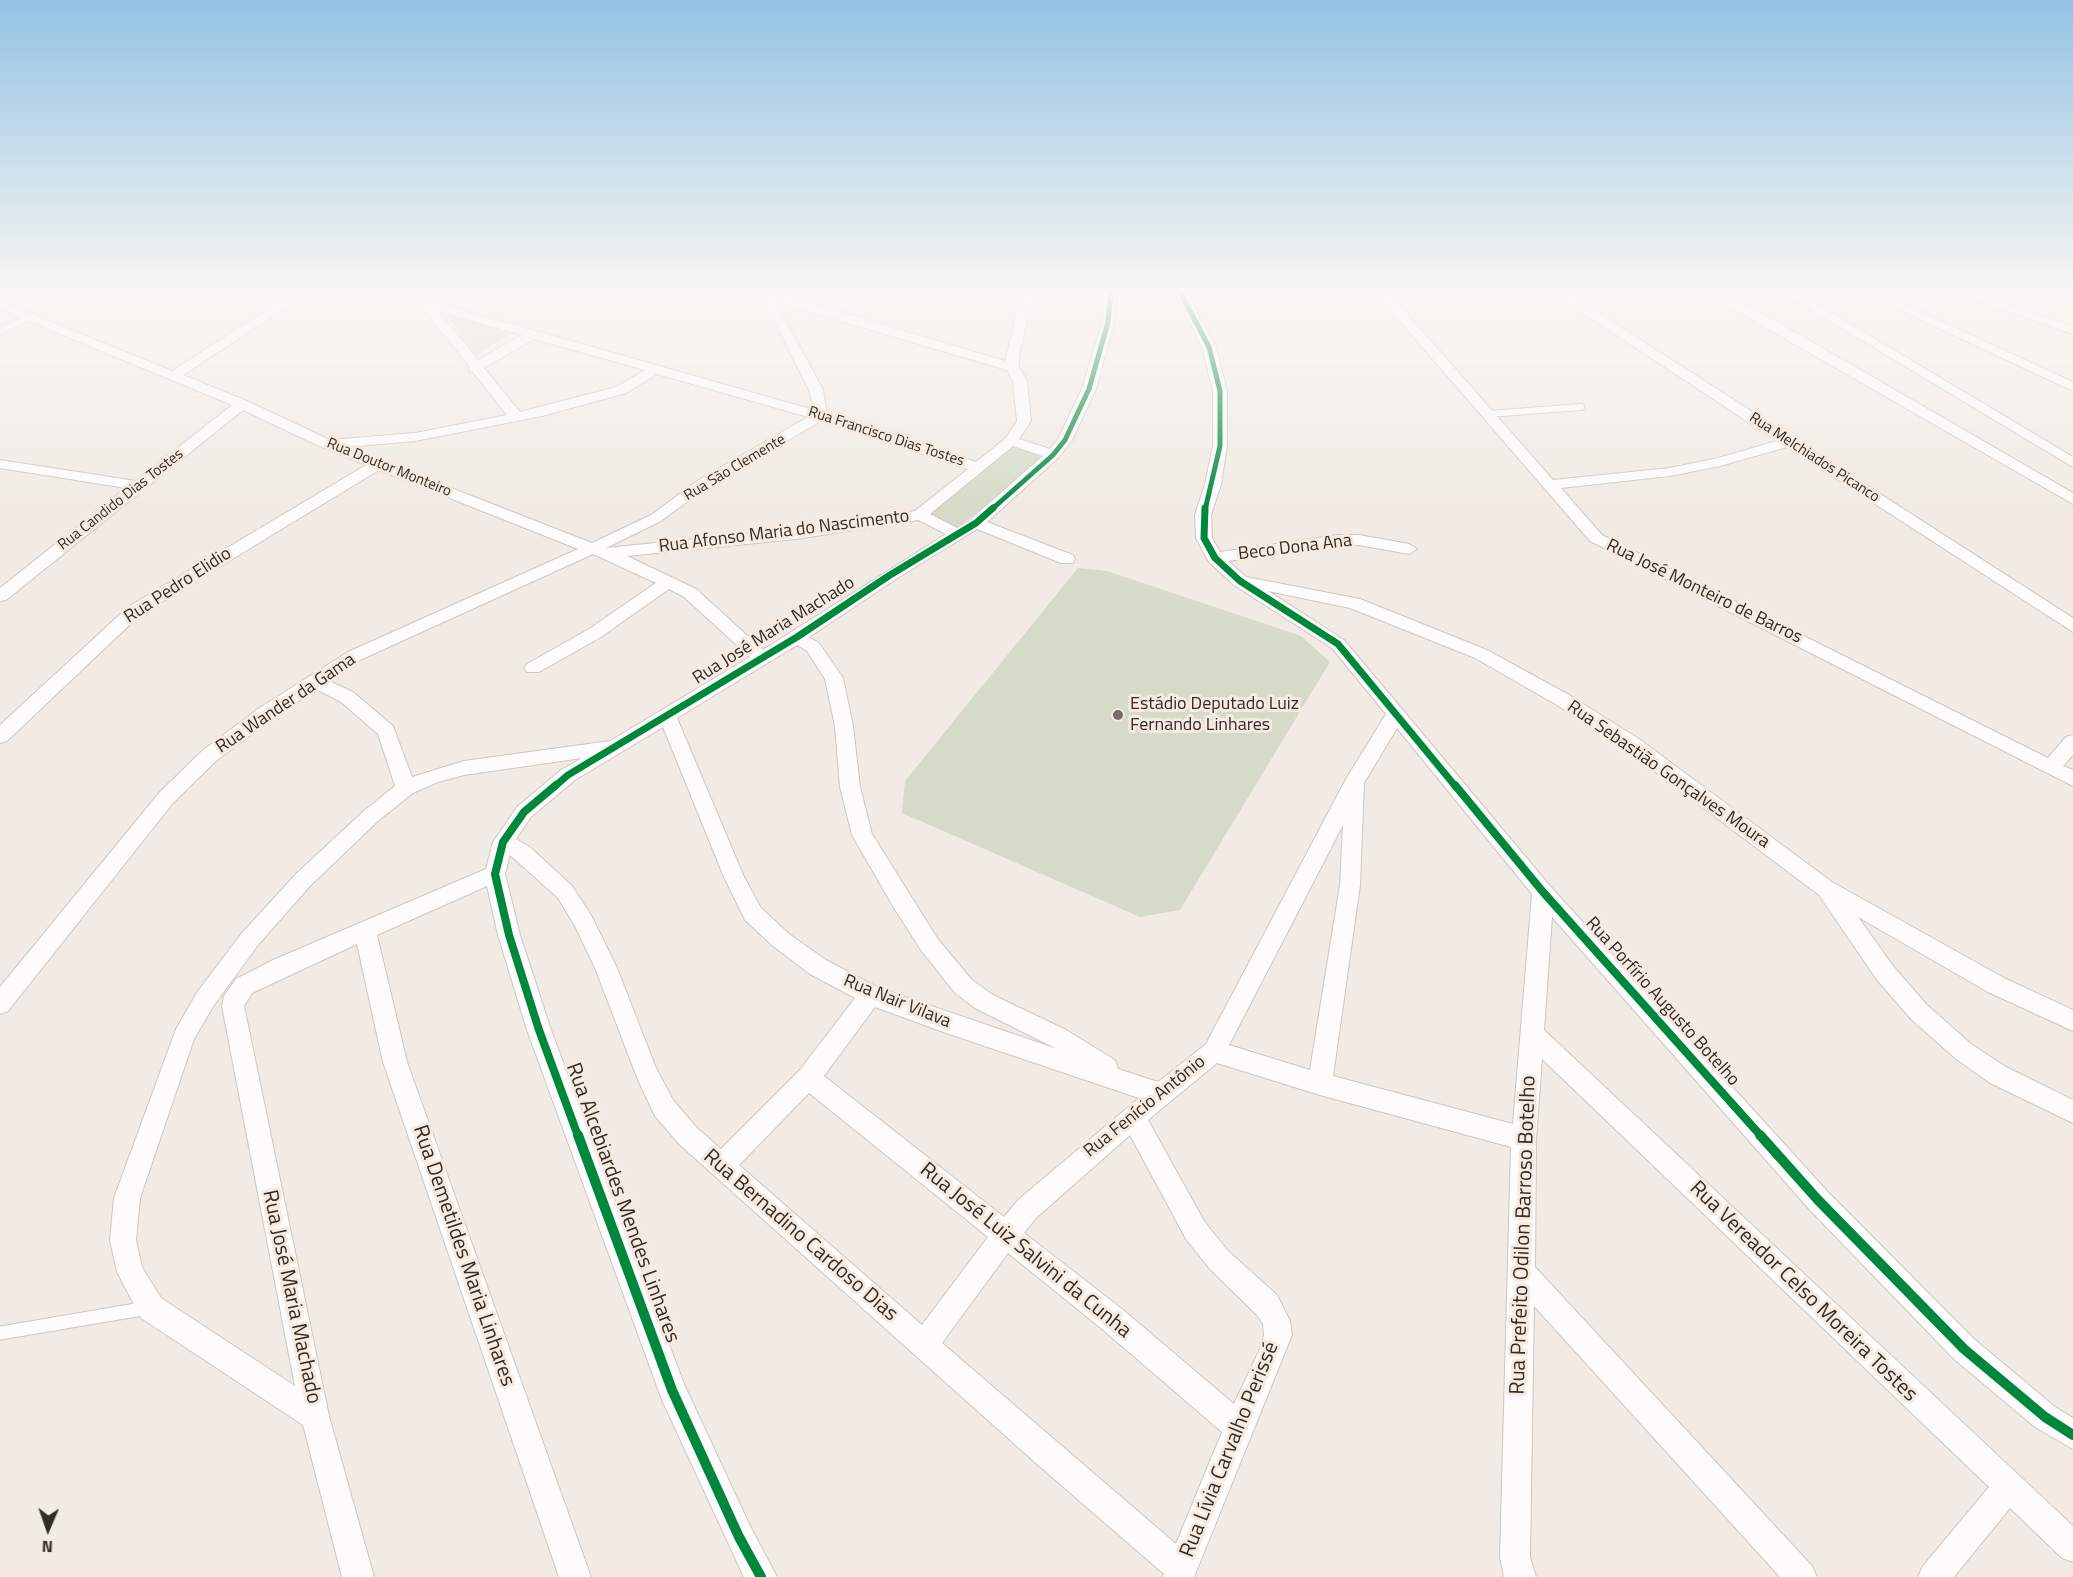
<!DOCTYPE html>
<meta charset="utf-8">
<style>
body{margin:0}
#map{position:relative;width:2073px;height:1577px;overflow:hidden;background:#f2ebe5;font-family:"Titillium Web",sans-serif}
canvas{display:block}
.north{position:absolute;left:18px;top:1499px;width:60px;height:60px;-webkit-text-stroke:4px #f7eae0;paint-order:stroke;rotate:182deg;font-size:16px;font-weight:700;line-height:24px;text-align:center;color:#302c28}
.north::after{content:'';display:block;margin:auto;width:21px;height:27px;background:#302c28;clip-path:polygon(50% 0,100% 100%,50% 72%,0 100%)}
</style>
<div id="map">
<canvas width="2073" height="1577"></canvas>
<div class="north">N</div>
</div>
<script>
const g = document.querySelector('canvas').getContext('2d');
g.lineJoin = 'round';
function fill(path, color) { g.fillStyle = color; g.fill(path, 'evenodd'); }
const poly = rows => new Path2D(rows.map(r => 'M' + r).join(''));
function stroke(path, color, width, dash) { g.strokeStyle = color; g.lineWidth = width; g.lineCap = dash ? 'butt' : 'round'; g.setLineDash(dash || []); g.stroke(path); }
function write(font, color, halo, rows, align = 'center') {
  g.font = font + ' "Titillium Web",sans-serif'; g.lineWidth = 6; g.setLineDash([]); g.textBaseline = 'middle'; g.strokeStyle = halo; g.fillStyle = color; for (const [text, x, y, turn = 0] of rows) {
    g.save(); g.translate(x, y); g.rotate((+turn || 0) * Math.PI / 180); g.textAlign = isNaN(turn) ? turn : align; if (halo) g.strokeText(text, 0, 0); g.fillText(text, 0, 0); g.restore();
  }
}
fill(poly([
 [446,314,513,332,476,355],
 [1011,443,1047,455,957,528,923,510],
 [1078,568,1107,571,1301,636,1330,662,1180,910,1140,917,902,813,905,781]
]), '#d5dbc8');
const laneFar1 = poly([
 [0,331,30,317],
 [1488,414,1581,407]
]);
const lane = poly([
 [0,1333,148,1308]
]);
const street = poly([
 [298,290,313,290,183,375,247,401,330,440,415,433,507,415,473,372,469,371,469,366,421,306,372,290,392,290,814,410,809,390,762,297,744,290,770,291,1005,361,1018,309,1028,290,1040,290,1030,309,1019,355,1019,367,1027,381,1031,421,1019,439,1050,449,1058,439,1082,389,1102,322,1105,290,1117,290,1114,322,1096,389,1072,440,1058,458,987,522,1073,555,1075,559,1073,563,1061,563,977,529,896,579,809,637,819,643,843,678,853,726,860,787,872,834,937,938,971,979,991,994,1066,1030,1115,1060,1118,1069,1158,1082,1206,1044,1346,779,1386,714,1332,648,1234,585,1209,562,1196,538,1195,515,1205,484,1213,446,1213,391,1202,347,1173,290,1185,290,1216,347,1227,391,1227,446,1221,484,1211,515,1212,538,1220,552,1338,535,1359,535,1409,544,1417,549,1409,554,1359,545,1338,545,1228,561,1246,577,1360,599,1487,650,1569,695,1639,739,1832,882,2004,978,2073,1010,2073,1031,1988,992,1858,917,1893,966,1927,1005,1971,1044,2006,1067,2073,1100,2073,1123,1990,1083,1955,1058,1911,1019,1877,980,1819,895,1625,749,1557,705,1475,658,1350,608,1268,591,1344,640,1550,886,1827,1191,1974,1339,2055,1407,2073,1418,2073,1449,2035,1427,1954,1359,1809,1209,1552,917,1544,1030,2073,1526,2073,1562,2062,1558,2010,1508,1954,1577,1918,1577,1923,1566,1989,1487,1542,1059,1536,1139,1535,1267,1812,1566,1817,1577,1780,1577,1534,1306,1530,1557,1536,1577,1504,1577,1500,1557,1511,1147,1320,1095,1217,1063,1148,1120,1204,1221,1228,1251,1277,1295,1290,1321,1292,1335,1194,1577,1162,1577,1164,1574,1038,1465,679,1144,655,1116,638,1080,595,968,575,926,558,898,510,855,505,874,520,935,551,1030,684,1384,750,1526,777,1577,744,1577,662,1400,527,1030,498,935,487,886,377,935,407,1062,591,1577,559,1577,383,1062,357,944,252,993,244,1006,329,1416,374,1577,342,1577,303,1425,141,1318,117,1272,110,1240,114,1198,176,1029,198,991,242,933,296,874,365,810,395,786,378,734,341,702,316,689,272,719,216,761,173,803,8,1011,0,1014,0,987,159,793,202,751,258,709,348,652,578,549,379,470,140,615,7,741,0,743,0,725,128,607,366,465,319,446,243,410,6,600,0,601,0,588,126,488,0,468,0,460,136,481,232,405,0,309,0,301,172,371,298,290],
 [776,302,1007,370,1013,381,1017,421,1006,438,976,462,827,414,823,390,776,302],
 [438,311,522,335,478,360,438,311],
 [534,339,645,370,616,387,520,412,484,368,534,339],
 [657,374,808,417,697,481,651,515,592,543,346,447,415,441,542,416,626,393,657,374],
 [821,421,968,469,915,511,796,529,606,548,661,521,707,487,821,421],
 [1013,446,1043,456,970,520,957,528,930,514,1013,446],
 [918,520,946,534,763,650,696,589,627,556,796,539,918,520],
 [593,554,656,583,589,629,527,664,524,668,527,672,539,672,601,637,669,589,684,597,750,657,610,741,464,761,412,777,393,726,353,692,329,681,360,660,593,554],
 [797,645,807,651,825,679,835,726,840,787,852,835,894,908,921,950,955,993,975,1008,1057,1049,879,988,826,960,789,934,761,908,744,877,677,718,797,645],
 [663,727,724,877,745,920,773,946,810,974,855,998,800,1070,721,1149,697,1128,673,1100,656,1068,617,968,591,915,572,886,530,847,516,839,531,817,575,780,663,727],
 [1397,728,1532,894,1513,1124,1333,1076,1360,885,1364,783,1397,728],
 [582,758,561,770,517,807,493,842,486,869,273,960,236,979,224,996,222,1006,295,1386,161,1298,142,1267,136,1240,140,1198,194,1039,214,1005,258,945,310,886,379,820,413,793,438,782,464,775,582,758],
 [1343,825,1340,885,1310,1070,1229,1045,1343,825],
 [875,1007,946,1033,1139,1098,1018,1200,1004,1217,824,1076,875,1007],
 [809,1093,988,1237,922,1325,739,1165,809,1093],
 [1130,1135,1186,1239,1210,1269,1257,1315,1263,1324,1264,1335,1260,1349,1234,1404,1122,1309,1024,1233,1036,1218,1130,1135],
 [1008,1253,1102,1329,1222,1432,1176,1544,942,1343,1008,1253],
 [1373,290,1386,290,1553,480,1670,468,1718,458,1777,441,1548,290,1563,290,2073,618,2073,632,1787,447,1720,466,1670,476,1561,488,1602,535,2048,758,2066,737,2073,735,2073,755,2063,766,2073,770,2073,786,1590,541,1373,290],
 [1700,290,1716,290,1774,320,2073,493,2073,504,1700,290],
 [1778,290,1793,290,2073,457,2073,467,1778,290],
 [1857,290,1873,290,2073,382,2073,391,1857,290],
 [1946,290,1965,290,2073,326,2073,334,1946,290],
 [2023,290,2042,290,2073,300,2073,308,2023,290]
]);
stroke(laneFar1, '#ccc7c2', 8);
stroke(lane, '#ccc7c2', 15);
stroke(street, '#ccc7c2', 2);
stroke(laneFar1, '#fdfcfb', 6);
stroke(lane, '#fdfcfb', 13);
fill(street, '#fdfcfb');
stroke(poly([
 [1179,290,1209,347,1220,391,1220,446,1205,510],
 [991,510,1053,455,1065,440,1089,389,1108,322,1111,290]
]), '#00873e', 5);
stroke(poly([
 [1205,508,1204,538,1215,558,1240,581,1338,644,1456,787],
 [554,787,568,775,797,637,890,575,976,523,993,508]
]), '#00873e', 7);
stroke(poly([
 [556,785,524,812,503,842,495,874,509,935,539,1030,578,1136],
 [1455,785,1543,892,1761,1136]
]), '#00873e', 8);
stroke(poly([
 [578,1135,672,1390,739,1537,761,1577],
 [1760,1135,1818,1200,1964,1349,2045,1417,2073,1435]
]), '#00873e', 10);
const sky = g.createLinearGradient(0, 0, 0, 511);
sky.addColorStop(0, '#93c3e3');
sky.addColorStop(0.57, '#f9f6f3');
sky.addColorStop(1, '#f9f6f300');
g.fillStyle = sky;
g.fillRect(0, 0, 2073, 511);
for (const [x, y, r, color] of [
 [1118,715,6,"#746f6a"]
]) { const dot = new Path2D(); dot.arc(x, y, r, 0, 2 * Math.PI); g.fillStyle = color; g.fill(dot); stroke(dot, '#f7eae0', 2); }
write('15px', '#302c28', '#f7eae0', [
 ["Rua Francisco Dias Tostes",886,437,18],
 ["Rua Melchiados Picanco",1814,458,33],
 ["Rua Doutor Monteiro",389,468,22],
 ["Rua São Clemente",735,468,-31],
 ["Rua Candido Dias Tostes",121,500,-38]
]);
write('18px', '#302c28', '#f7eae0', [
 ["Rua Afonso Maria do Nascimento",784,532,-7],
 ["Beco Dona Ana",1295,548,-7],
 ["Rua Pedro Elidio",178,586,-33],
 ["Rua José Monteiro de Barros",1704,592,26],
 ["Rua José Maria Machado",774,631,-32],
 ["Rua Wander da Gama",286,704,-34],
 ["Rua Sebastião Gonçalves Moura",1668,775,35],
 ["Rua Nair Vilava",897,1002,22],
 ["Rua Porfírio Augusto Botelho",1662,1002,48],
 ["Rua Fenício Antônio",1145,1107,-39]
]);
write('18px', '#302c28', '#f7eae0', [
 ["Estádio Deputado Luiz",1130,705],
 ["Fernando Linhares",1130,726]
], 'left');
write('21px', '#302c28', '#f7eae0', [
 ["Rua Alcebiardes Mendes Linhares",622,1203,70],
 ["Rua Prefeito Odilon Barroso Botelho",1524,1235,-88],
 ["Rua Bernadino Cardoso Dias",800,1236,41],
 ["Rua José Luiz Salvini da Cunha",1025,1251,39],
 ["Rua Demetildes Maria Linhares",463,1256,71],
 ["Rua Vereador Celso Moreira Tostes",1803,1292,44],
 ["Rua José Maria Machado",291,1297,78],
 ["Rua Lívia Carvalho Perissé",1230,1450,-68]
]);
</script>
